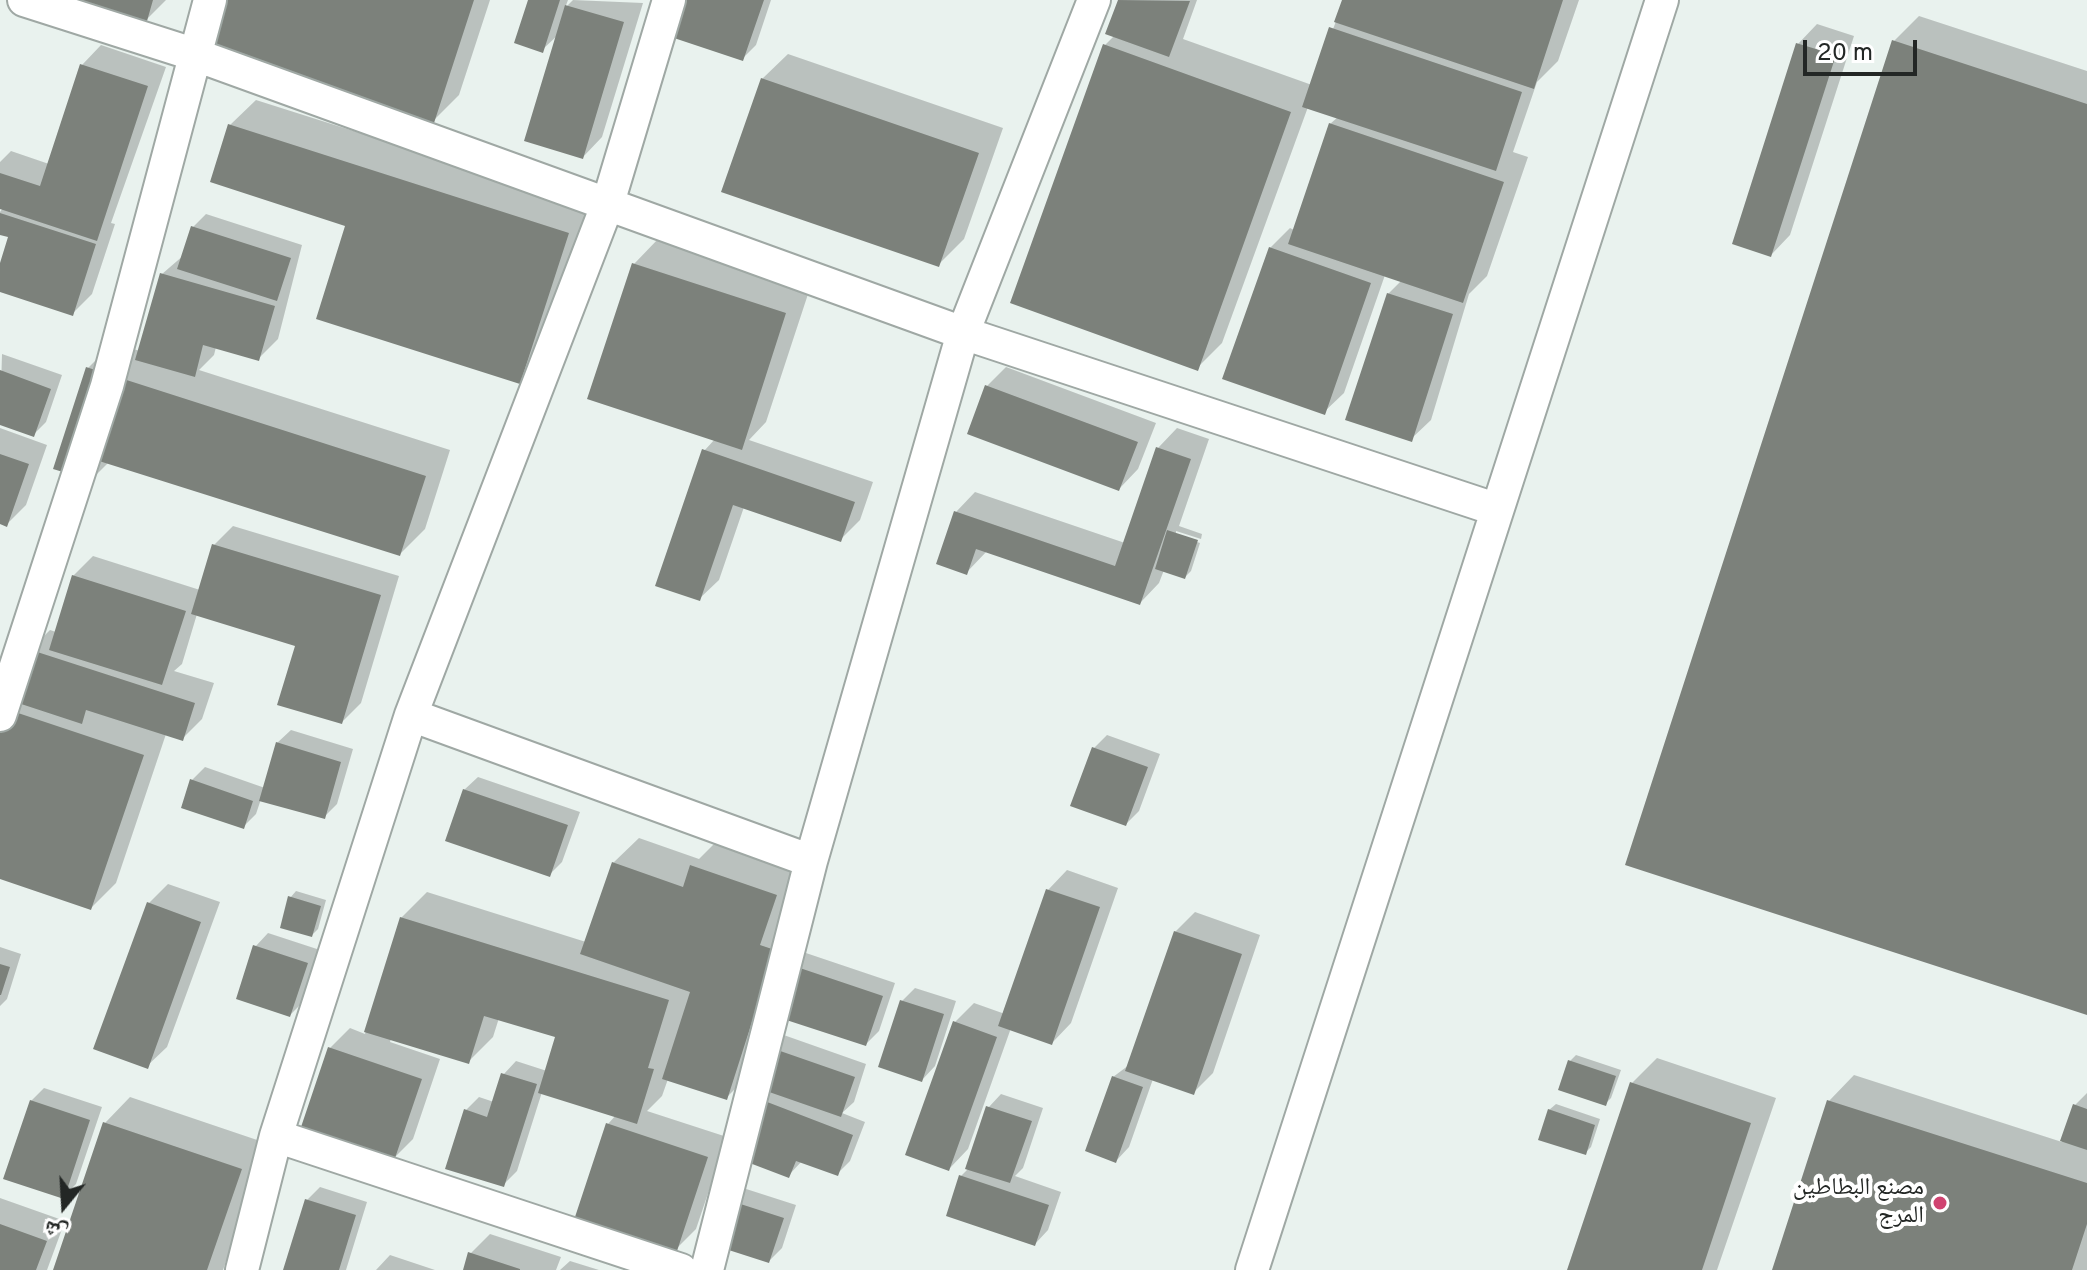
<!DOCTYPE html>
<meta charset="utf-8">
<style>
body{margin:0}
#map{position:relative;width:2087px;height:1270px;overflow:hidden;background:#e9f2ee;font-family:Overpass,"Noto Naskh Arabic",sans-serif}
canvas{display:block}
.north{position:absolute;left:24px;top:1166px;width:80px;height:80px;-webkit-text-stroke:6px #fff;paint-order:stroke;rotate:198deg;font-size:22px;font-weight:700;line-height:32px;text-align:center;color:#232725}
.north::after{content:'';display:block;margin:auto;width:28px;height:36px;background:#232725;clip-path:polygon(50% 0,100% 100%,50% 72%,0 100%)}
.scale{position:absolute;left:1803px;top:40px;width:114px;height:36px;box-sizing:border-box;border:4px solid #232725;border-top:0;padding-left:10px;font-size:24px;line-height:28px;white-space:nowrap;color:#232725;-webkit-text-stroke:6px #fff;paint-order:stroke}
</style>
<div id="map">
<canvas width="2087" height="1270"></canvas>
<div class="north">ش</div>
<div class="scale">20 m</div>
</div>
<script>
const g = document.querySelector('canvas').getContext('2d');
g.lineJoin = 'round';
function fill(path, color) { g.fillStyle = color; g.fill(path, 'evenodd'); }
const poly = rows => new Path2D(rows.map(r => 'M' + r).join(''));
function stroke(path, color, width, dash) { g.strokeStyle = color; g.lineWidth = width; g.lineCap = dash ? 'butt' : 'round'; g.setLineDash(dash || []); g.stroke(path); }
function write(font, color, halo, rows, align = 'center') {
  g.font = font + ' Overpass,"Noto Naskh Arabic",sans-serif'; g.lineWidth = 8; g.setLineDash([]); g.textBaseline = 'middle'; g.strokeStyle = halo; g.fillStyle = color; for (const [text, x, y, turn = 0] of rows) {
    g.save(); g.translate(x, y); g.rotate((+turn || 0) * Math.PI / 180); g.textAlign = isNaN(turn) ? turn : align; if (halo) g.strokeText(text, 0, 0); g.fillText(text, 0, 0); g.restore();
  }
}
fill(poly([
 [81,0,166,0,147,19],
 [215,0,490,0,459,95,434,120],
 [530,0,568,0,565,8,573,0,643,3,602,137,583,157,559,34,542,50],
 [689,0,771,0,756,45,742,59],
 [1120,0,1197,0,1183,39,1312,85,1344,0,1579,0,1558,61,1537,82,1513,152,1528,157,1487,276,1469,294,1431,420,1411,439,1388,294,1401,281,1385,275,1344,393,1324,412,1270,248,1290,228,1294,230,1330,124,1338,117,1308,107,1222,343,1197,368,1105,45,1115,35,1108,33],
 [1919,16,2087,71,2087,1013,1894,41],
 [1817,24,1854,36,1790,235,1771,255,1798,44],
 [101,45,166,67,111,223,115,224,92,294,72,314,0,290,0,269,11,236,0,233,0,212,3,208,0,207,0,162,11,151,49,164,82,65],
 [788,54,1003,128,964,239,939,264,762,79],
 [256,100,593,207,545,357,520,382,348,224,230,125],
 [206,214,302,245,278,339,258,359,216,347,214,355,199,370,450,450,425,529,400,554,109,462,92,479,88,368,113,343,140,351,162,274,184,255,193,227],
 [659,238,810,288,766,422,749,440,873,482,860,520,840,540,744,507,719,580,699,599,704,451,715,439,634,264],
 [2,354,62,375,46,422,33,435,0,423],
 [1006,367,1156,423,1138,469,1119,489,987,386],
 [0,428,47,445,26,505,7,524,0,522],
 [1177,428,1209,439,1179,526,1202,534,1201,539,1176,531,1176,535,1200,543,1191,571,1185,577,1164,570,1159,583,1140,603,987,551,967,572,956,512,975,492,1125,543,1158,448],
 [233,526,399,576,361,703,342,722,298,644,197,614,182,664,174,671,214,683,202,719,182,739,166,734,116,883,91,908,0,877,0,693,30,650,50,630,56,632,73,576,93,556,200,590,214,545],
 [291,730,353,749,337,804,324,817,261,799,256,814,243,827,192,780,205,767,265,788,277,743],
 [1107,735,1160,754,1139,811,1126,824,1094,748],
 [478,777,580,812,562,862,549,875,464,790],
 [639,838,699,859,717,841,801,870,803,952,895,983,879,1031,866,1044,771,1012,752,1072,726,1098,668,1079,662,1096,647,1111,727,1137,696,1229,677,1248,608,1124,616,1115,542,1092,517,1171,504,1184,466,1110,479,1097,494,1102,503,1075,516,1061,547,1071,558,1036,499,1018,493,1037,468,1062,391,1039,390,1042,440,1059,413,1139,393,1159,330,1048,350,1028,365,1034,401,918,427,892,586,942,613,863],
 [1067,870,1118,888,1071,1023,1052,1043,1011,1028,968,1149,949,1169,955,1022,974,1003,1005,1014,1048,890],
 [168,884,220,902,167,1047,147,1066,149,903],
 [296,891,326,900,318,929,312,935,290,898],
 [1195,912,1260,935,1213,1073,1193,1093,1153,1079,1129,1147,1116,1161,1113,1077,1129,1065,1175,932],
 [268,933,320,950,303,1002,290,1015,255,947],
 [0,947,21,954,7,999,0,1006],
 [915,988,956,1001,935,1066,922,1080,902,1001],
 [778,1033,866,1064,854,1102,842,1113,865,1122,850,1161,837,1174,802,1161,788,1176,729,1153],
 [1576,1055,1621,1070,1611,1098,1605,1104,1570,1061],
 [1657,1058,1776,1098,1717,1270,1569,1270,1632,1083],
 [1854,1075,2062,1142,2075,1105,2087,1093,2087,1270,1774,1270,1829,1101],
 [44,1088,102,1107,76,1184,63,1197,31,1101],
 [1001,1094,1043,1108,1023,1168,1015,1176,1061,1192,1048,1230,1035,1244,961,1176,969,1168,988,1108],
 [130,1097,266,1143,223,1270,55,1270,105,1123],
 [1556,1104,1600,1119,1591,1147,1585,1153,1549,1110],
 [320,1187,367,1202,346,1270,285,1270,307,1200],
 [740,1187,796,1205,782,1248,769,1261,713,1243],
 [0,1198,65,1221,47,1270,0,1270],
 [490,1234,561,1257,556,1270,465,1270,470,1254],
 [390,1255,435,1270,376,1270],
 [570,1261,599,1270,560,1270]
]), '#0003');
fill(poly([
 [77,0,153,0,147,21],
 [213,0,474,0,434,123,198,46],
 [528,0,560,0,543,53,514,43],
 [687,0,764,0,743,61,674,38],
 [1118,0,1190,1,1169,57,1105,34],
 [1342,0,1563,0,1534,89,1334,22],
 [565,5,624,22,583,159,524,141],
 [1329,27,1522,92,1496,171,1302,107],
 [1892,40,2087,104,2087,1015,1625,865],
 [1796,43,1836,55,1771,257,1732,244],
 [1103,44,1291,112,1198,371,1010,303],
 [80,64,148,86,97,241,0,209,0,173,40,186],
 [761,78,979,153,939,267,721,192],
 [1329,123,1504,182,1463,303,1288,244],
 [228,124,569,233,520,384,316,319,345,226,210,182],
 [0,213,96,244,73,316,0,292,0,263,8,237,0,235],
 [191,226,291,258,277,301,177,269],
 [1269,247,1371,283,1325,415,1222,379],
 [632,263,786,313,742,450,587,399],
 [160,273,275,306,259,361,203,345,195,377,135,360],
 [1387,293,1453,314,1412,442,1345,420],
 [86,367,426,476,400,556,99,461,93,481,53,469],
 [0,370,51,389,34,437,0,425],
 [985,385,1138,442,1119,491,967,434],
 [1156,447,1191,459,1140,605,976,549,967,575,936,564,954,511,1115,566],
 [702,449,855,502,841,542,733,505,700,601,655,586],
 [0,454,29,464,7,527,0,524],
 [1167,530,1198,540,1185,579,1155,569],
 [212,544,381,595,342,724,277,705,295,646,191,614],
 [72,575,186,611,162,685,49,650],
 [28,649,195,703,183,741,86,710,82,724,12,701],
 [0,707,144,755,91,910,0,879],
 [276,742,341,762,325,819,259,801],
 [1092,747,1148,767,1126,826,1070,806],
 [190,779,253,801,244,829,181,808],
 [463,789,568,825,550,877,445,841],
 [612,862,683,887,690,865,777,895,760,945,775,950,727,1100,662,1079,690,992,580,954],
 [1046,889,1100,907,1052,1045,998,1026],
 [288,896,321,906,312,937,280,928],
 [147,902,201,922,148,1069,93,1049],
 [400,917,669,1000,648,1068,654,1069,637,1124,538,1093,555,1037,484,1016,469,1064,364,1032],
 [1174,931,1242,954,1194,1095,1125,1071],
 [253,945,308,963,290,1017,236,999],
 [0,964,10,967,1,995,0,995],
 [788,964,883,996,866,1046,771,1015],
 [900,1000,944,1014,922,1082,878,1067],
 [953,1021,997,1037,949,1171,905,1155],
 [763,1045,855,1077,841,1117,749,1085],
 [328,1047,422,1079,394,1161,300,1130],
 [1568,1060,1616,1076,1606,1106,1558,1090],
 [501,1073,537,1084,504,1187,445,1169,464,1109,487,1117],
 [1112,1076,1143,1087,1116,1163,1085,1151],
 [1630,1082,1751,1123,1702,1270,1567,1270],
 [749,1095,853,1135,838,1176,796,1161,789,1178,726,1154],
 [30,1100,90,1120,64,1199,3,1179],
 [1827,1100,2087,1183,2087,1224,2072,1270,1772,1270],
 [2073,1104,2087,1109,2087,1150,2060,1141],
 [986,1106,1032,1121,1010,1183,965,1169],
 [1548,1109,1595,1125,1586,1155,1538,1140],
 [103,1122,242,1169,207,1270,53,1270],
 [606,1123,708,1157,677,1251,575,1217],
 [959,1175,1049,1205,1035,1246,946,1216],
 [305,1199,356,1215,339,1270,283,1270],
 [725,1199,784,1218,769,1263,710,1244],
 [0,1224,47,1241,36,1270,0,1270],
 [468,1252,520,1269,520,1270,463,1270]
]), '#7c817b');
const minor = poly([
 [24,0,193,54,963,333,1495,509],
 [0,715,107,386,210,0],
 [411,715,811,861],
 [276,1136,681,1270],
 [242,1270,276,1136,411,715,608,203,669,0],
 [707,1270,811,861,963,333,1094,0],
 [1252,1270,1662,0]
]);
stroke(minor, '#9fa8a4', 36);
stroke(minor, '#fff', 32);
for (const [x, y, r, color] of [
 [1940,1203,8,"#d04370"]
]) { const dot = new Path2D(); dot.arc(x, y, r, 0, 2 * Math.PI); g.fillStyle = color; g.fill(dot); stroke(dot, '#fff', 3); }
write('24px', '#232725', '#fff', [
 ["مصنع البطاطين",1924,1189],
 ["المرج",1924,1217]
], 'right');
</script>
